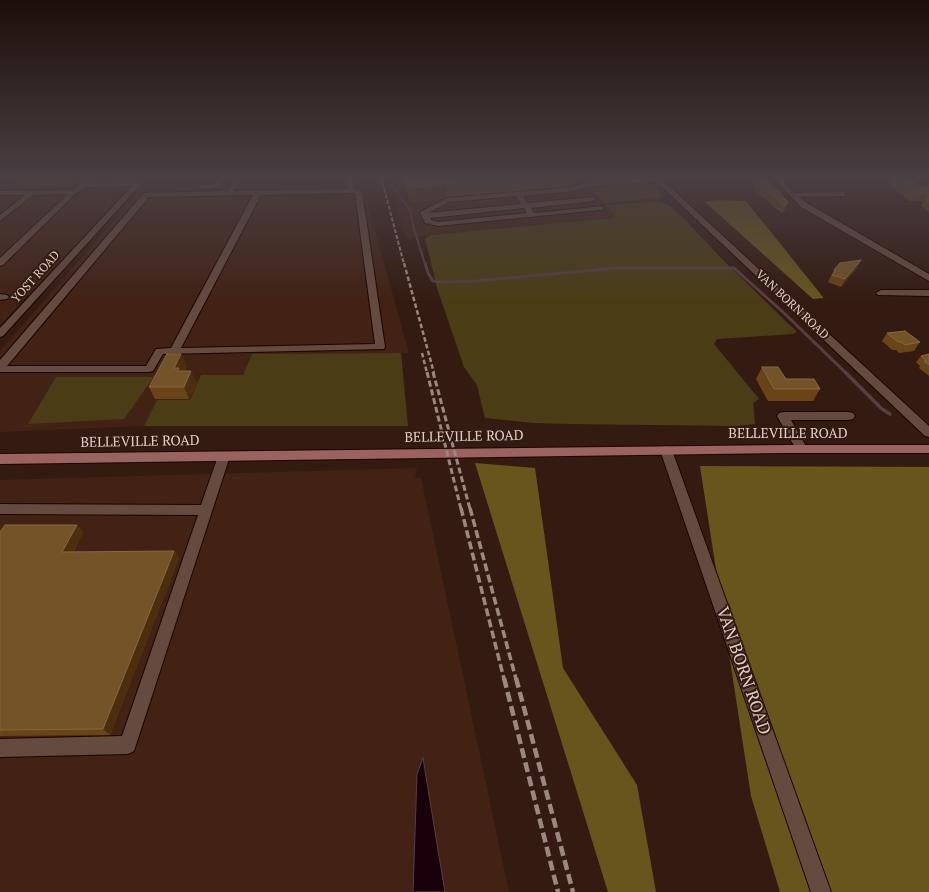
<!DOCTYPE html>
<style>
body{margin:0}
canvas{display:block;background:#331b11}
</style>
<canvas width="929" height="892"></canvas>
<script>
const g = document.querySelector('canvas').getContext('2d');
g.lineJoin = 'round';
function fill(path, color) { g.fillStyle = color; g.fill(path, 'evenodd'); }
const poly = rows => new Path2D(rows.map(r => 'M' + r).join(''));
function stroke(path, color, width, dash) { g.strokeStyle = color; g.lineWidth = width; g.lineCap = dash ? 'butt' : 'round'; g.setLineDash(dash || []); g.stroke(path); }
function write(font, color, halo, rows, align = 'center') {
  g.font = font + ' "PT Serif",serif'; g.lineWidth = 4; g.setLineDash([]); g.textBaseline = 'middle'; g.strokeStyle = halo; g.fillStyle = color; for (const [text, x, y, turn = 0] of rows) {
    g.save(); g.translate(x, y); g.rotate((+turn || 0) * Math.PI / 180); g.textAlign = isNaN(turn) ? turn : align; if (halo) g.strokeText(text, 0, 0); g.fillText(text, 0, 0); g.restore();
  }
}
fill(poly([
 [0,177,139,177,0,325],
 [152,177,360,177,409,353,252,354,244,375,201,375,190,400,157,400,144,426,0,432,0,351],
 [388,177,644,177,667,199,609,204,621,219,406,238],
 [417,468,415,478,421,478,509,892,0,892,0,480]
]), '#412215');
fill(poly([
 [646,183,652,184,665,197,604,203,591,188],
 [659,201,669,205,687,222,726,263,797,332,793,334,717,339,714,344,759,399,753,403,755,424,736,426,571,424,535,423,485,418,477,385,464,367,437,288,425,238,431,235,615,218,614,214,606,205],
 [401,353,408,426,144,426,157,400,190,400,201,375,243,375,252,354],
 [56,377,152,377,153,378,124,419,28,424]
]), '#4a3d16');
fill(poly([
 [717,200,746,201,823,297,823,298,813,299,705,202],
 [475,463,535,468,563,668,637,785,656,892,608,892],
 [700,466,929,467,929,892,780,892,751,796]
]), '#67561c');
const water = poly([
 [423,758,438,850,445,892,413,892,417,774,423,758]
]);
fill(water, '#1a000b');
stroke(water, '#553e44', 1);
stroke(poly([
 [390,177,392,185,410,210,413,226,425,264]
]), '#553e44', 2);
stroke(poly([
 [425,263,428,273,433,281,442,282,476,281,616,268,734,268,785,314,846,373]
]), '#553e44', 3);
stroke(poly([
 [845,372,882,409,890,414]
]), '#553e44', 3.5);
const minor = poly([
 [91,177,98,177,93,183,138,182,141,184,3,336,0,337,0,328,132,186,87,187,76,193,3,265,0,266,0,258,68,194,33,195,0,221,0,215,25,195,0,195,0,191,73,190,91,177],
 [220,177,226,177,217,188,201,189,198,187,201,185,213,185,220,177],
 [236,177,242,177,234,191,348,189,348,177,354,177,355,189,362,191,385,347,384,349,163,354,153,371,149,372,0,372,0,360,144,193,227,191,236,177],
 [355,193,375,344,181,348,261,195,355,193],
 [253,195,171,348,156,349,146,366,7,366,149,197,253,195],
 [659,177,929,426,929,437,925,436,656,181,587,187,575,191,523,196,528,203,593,197,597,199,593,201,531,208,534,213,603,206,603,210,600,210,438,226,425,223,420,212,447,198,574,187,586,183,659,177],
 [516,196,521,204,428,213,449,202,516,196],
 [524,208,527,213,438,222,431,220,430,218,524,208],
 [776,177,782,177,785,183,794,193,845,192,845,196,842,196,799,197,807,203,929,274,929,281,801,207,780,185,776,177],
 [929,184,929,193,921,188,922,187,929,184],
 [881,290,929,290,929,296,878,295,876,293,881,290],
 [0,294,7,295,9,297,7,299,0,300,0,294],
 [783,412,849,412,853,413,855,416,853,419,849,420,791,420,807,448,805,451,801,452,797,451,777,416,779,413,783,412],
 [666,446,670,447,672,450,831,892,811,892,660,450,662,447,666,446],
 [224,452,228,453,230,456,134,751,128,754,0,757,0,739,122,736,198,515,0,514,0,504,201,505,218,456,220,453,224,452]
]);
const major = poly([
 [784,445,929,445,929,453,784,453,0,464,0,454,784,445]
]);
stroke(minor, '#1a0501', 2);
stroke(major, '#1a0501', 2);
fill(minor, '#654a3f');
fill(major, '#9a635f');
stroke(poly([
 [381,177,404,264]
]), '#9b8880', 2, [4, 2]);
stroke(poly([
 [404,263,434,373],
 [422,353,427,373]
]), '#9b8880', 2.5, [4.5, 2.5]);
stroke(poly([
 [427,372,461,509],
 [433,372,470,509]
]), '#9b8880', 3, [6, 3]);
stroke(poly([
 [461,508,504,679],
 [470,508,516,679]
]), '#9b8880', 3.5, [8, 3.5]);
stroke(poly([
 [504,678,558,892],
 [516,678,573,892]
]), '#9b8880', 4.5, [10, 4.5]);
fill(poly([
 [17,177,80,177,70,186,22,186],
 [403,177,573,177,572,186,447,197,442,199,411,202],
 [748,177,765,177,788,202,785,210,782,213,755,191,756,189],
 [889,177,928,177,910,179,929,193,929,213,921,206,923,201,910,201,891,186],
 [861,260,857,268,841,287,828,282,834,270],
 [887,333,920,342,914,351,899,353,896,350,892,350,882,341],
 [929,354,929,376,919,368,920,366,916,362,921,356],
 [187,366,184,371,197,383,189,399,155,399,149,387],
 [762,367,786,379,820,389,813,401,768,401,756,379],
 [77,525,83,532,73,552,174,551,179,558,110,735,0,736,0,532]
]), '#684416');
fill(poly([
 [66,177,80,177,70,186],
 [901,177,928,177,899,180],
 [447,183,447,197,442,199,411,202,410,188],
 [788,202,785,210,782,213,785,206],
 [861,260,857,268,841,287,845,279],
 [181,354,187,366,182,375,174,368],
 [191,371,197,383,189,399,184,387],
 [77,525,83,532,69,559,62,552],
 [174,551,179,558,110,735,103,729]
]), '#4d2e0c');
const building = poly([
 [406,177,520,177,447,183,442,185,410,188,406,177],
 [754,177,765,177,788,202,785,206,758,184,760,184,754,177],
 [894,177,907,177,929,193,929,202,925,199,929,194,914,194,895,179,894,177],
 [861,260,845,279,832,275,836,270,834,270,840,263,861,260],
 [905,331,920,342,905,345,901,342,898,342,887,333,905,331],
 [167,354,181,354,174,368,179,368,177,371,191,371,184,387,149,387,167,354],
 [929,354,929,365,924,361,927,361,921,356,929,354],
 [762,367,778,367,786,379,814,379,820,389,774,389,762,367],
 [5,525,77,525,62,552,174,551,103,729,0,730,0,532,5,525]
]);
fill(building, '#755329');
stroke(building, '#856742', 1);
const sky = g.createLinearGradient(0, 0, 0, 301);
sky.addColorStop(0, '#1c0f09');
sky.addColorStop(0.59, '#4a3f43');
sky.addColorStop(1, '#4a3f4300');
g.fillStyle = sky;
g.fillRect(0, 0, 929, 301);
write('12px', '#dfcfc8', '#331b11', [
 ["YOST ROAD",36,277,-48],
 ["VAN BORN ROAD",792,305,43]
]);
write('14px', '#dfcfc8', '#331b11', [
 ["BELLEVILLE ROAD",788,434],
 ["BELLEVILLE ROAD",464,437,-1],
 ["BELLEVILLE ROAD",140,442,-1]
]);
write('17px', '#dfcfc8', '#331b11', [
 ["VAN BORN ROAD",743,671,71]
]);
</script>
